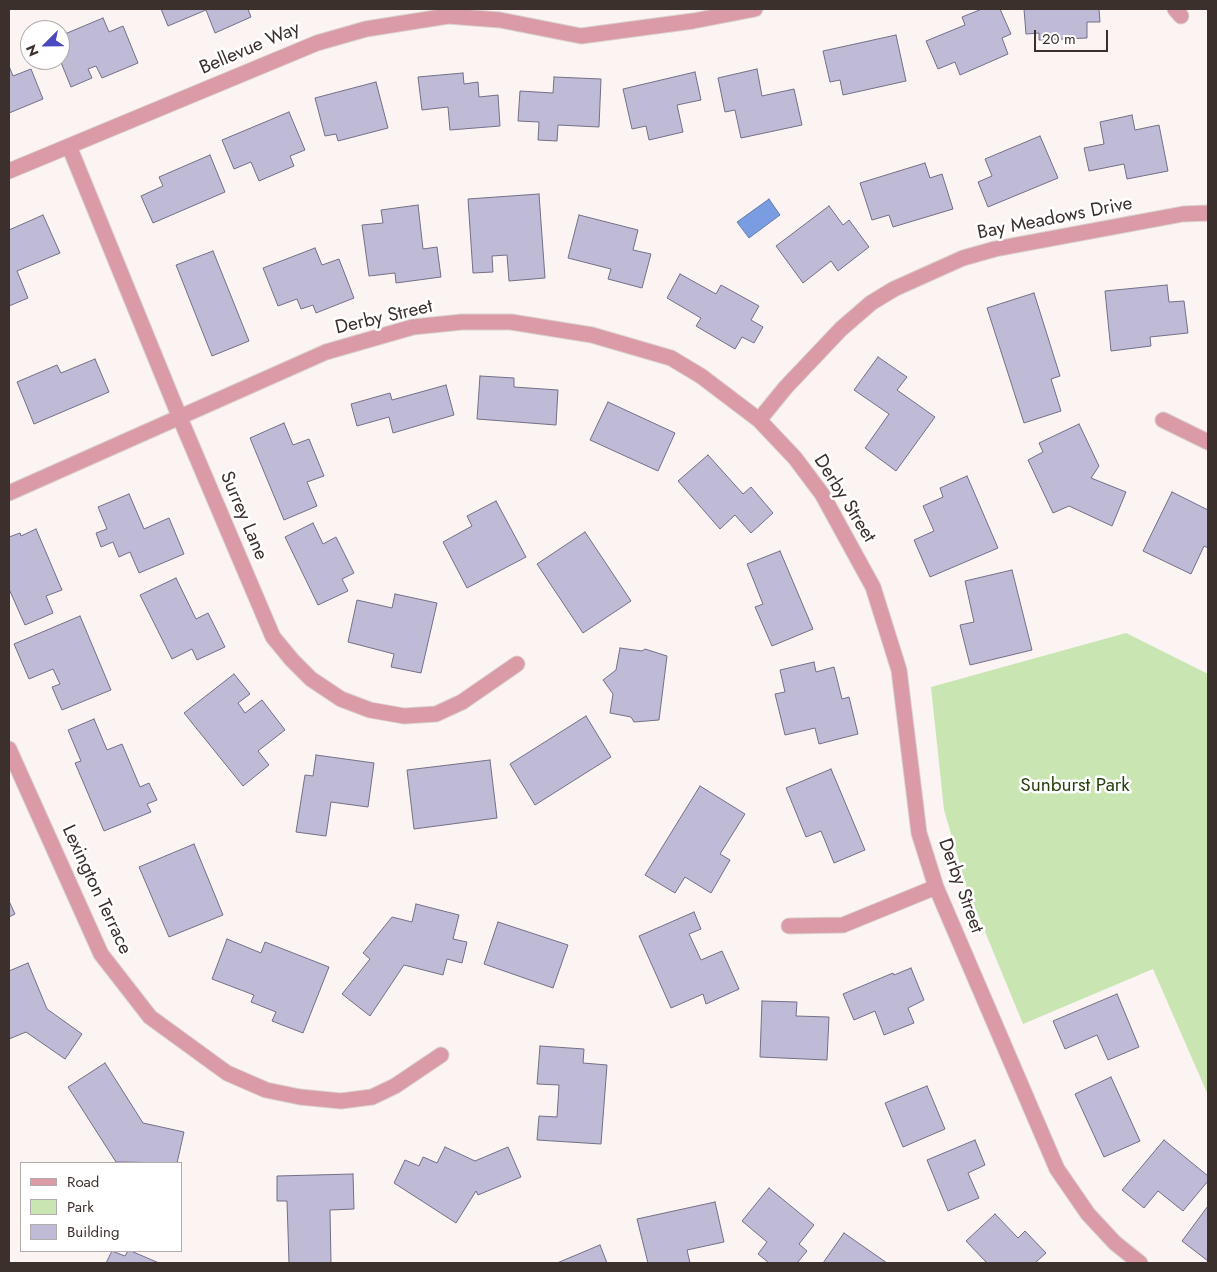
<!DOCTYPE html>
<style>
body{margin:0}
#map{position:relative;width:1217px;height:1272px;overflow:hidden;background:#fbf4f2;font-family:Jost,sans-serif}
canvas{display:block}
.frame{position:absolute;inset:0;border:10px solid #3c302c;pointer-events:none}
.legend{position:absolute;left:20px;top:1162px;width:162px;height:90px;box-sizing:border-box;background:#fff;border:1px solid #b1acab;margin:0;padding:6px 9px;list-style:none;font-size:15px;color:#3c302c}
.legend li{display:flex;align-items:center;gap:10px;height:25px}
.legend b{width:25px;border:1px solid #b1acab}
.north{position:absolute;left:20px;top:20px;width:50px;height:50px;box-sizing:border-box;background:#fff;border:1px solid #b1acab;border-radius:50%;rotate:247deg;font-size:14px;font-weight:700;line-height:20px;text-align:center;color:#3c302c}
.north::after{content:'';display:block;margin:auto;width:18px;height:22px;background:#4a49bf;clip-path:polygon(50% 0,100% 100%,50% 72%,0 100%)}
.scale{position:absolute;left:1034px;top:30px;width:74px;height:22px;box-sizing:border-box;border:2px solid #3c302c;border-top:0;padding-left:6px;font-size:15px;line-height:18px;white-space:nowrap;color:#3c302c;-webkit-text-stroke:4px #fff;paint-order:stroke}
</style>
<div id="map">
<canvas width="1217" height="1272"></canvas>
<div class="frame"></div>
<ul class="legend">
<li><b style="height:6px;background:#da9ba7"></b>Road</li>
<li><b style="height:14px;background:#c8e5b2"></b>Park</li>
<li><b style="height:14px;background:#bfbad5"></b>Building</li>
</ul>
<div class="north">N</div>
<div class="scale">20 m</div>
</div>
<script>
const g = document.querySelector('canvas').getContext('2d');
g.lineJoin = 'round';
function fill(path, color) { g.fillStyle = color; g.fill(path, 'evenodd'); }
const poly = rows => new Path2D(rows.map(r => 'M' + r).join(''));
function stroke(path, color, width, dash) { g.strokeStyle = color; g.lineWidth = width; g.lineCap = dash ? 'butt' : 'round'; g.setLineDash(dash || []); g.stroke(path); }
function write(font, color, halo, rows, align = 'center') {
  g.font = font + ' Jost,sans-serif'; g.lineWidth = 5; g.setLineDash([]); g.textBaseline = 'middle'; g.strokeStyle = halo; g.fillStyle = color; for (const [text, x, y, turn = 0] of rows) {
    g.save(); g.translate(x, y); g.rotate((+turn || 0) * Math.PI / 180); g.textAlign = isNaN(turn) ? turn : align; if (halo) g.strokeText(text, 0, 0); g.fillText(text, 0, 0); g.restore();
  }
}
fill(poly([
 [1126,633,1208,674,1208,1095,1153,969,1023,1024,967,888,944,810,931,687]
]), '#c8e5b2');
const water = poly([
 [769,199,780,215,749,238,737,222,769,199]
]);
fill(water, '#7a9ce1');
stroke(water, '#677cab', 1);
const building = poly([
 [161,9,248,9,251,17,215,33,206,10,168,26,161,9],
 [982,9,1000,9,1011,34,1002,38,1008,54,960,75,955,62,938,69,926,41,965,25,962,17,982,9],
 [1024,9,1099,9,1100,22,1087,22,1087,38,1039,40,1039,33,1026,34,1024,9],
 [103,18,109,32,123,26,138,63,102,78,96,66,88,69,92,78,71,87,60,60,60,53,63,51,60,36,103,18],
 [896,35,906,81,843,95,840,80,830,82,823,51,896,35],
 [9,66,13,76,31,69,43,99,9,113,9,66],
 [757,69,762,96,794,89,802,125,741,138,735,110,725,112,718,78,757,69],
 [695,72,701,100,677,105,683,132,649,140,646,126,632,129,623,89,695,72],
 [463,73,464,84,478,82,479,97,498,95,500,126,450,130,448,107,422,110,418,77,463,73],
 [554,77,601,79,599,127,558,125,557,141,538,140,539,122,518,121,520,91,553,93,554,77],
 [376,82,388,128,338,141,336,134,325,136,315,98,376,82],
 [289,112,305,150,290,156,294,166,259,181,251,162,234,169,222,140,289,112],
 [1132,115,1135,130,1159,125,1168,171,1127,179,1124,164,1089,171,1084,148,1104,144,1100,122,1132,115],
 [1040,136,1058,178,988,207,978,182,992,176,985,159,1040,136],
 [210,155,225,192,153,223,141,196,163,186,159,177,210,155],
 [925,163,930,178,942,174,953,209,893,227,889,215,872,220,860,183,925,163],
 [539,194,545,278,509,281,507,255,492,256,493,272,473,273,468,199,539,194],
 [418,205,423,249,437,247,441,277,396,283,395,273,369,276,362,225,383,223,381,210,418,205],
 [829,206,843,225,849,220,869,247,838,271,831,261,803,283,776,246,829,206],
 [43,215,60,253,17,271,28,298,9,306,9,230,43,215],
 [579,215,638,230,633,250,651,254,642,288,608,279,611,269,568,258,579,215],
 [315,248,322,265,339,259,354,298,316,313,313,305,301,309,297,299,278,306,263,268,315,248],
 [213,251,249,341,212,356,176,265,213,251],
 [680,274,716,294,721,285,759,306,751,320,763,327,754,343,742,337,735,349,696,326,701,318,667,298,680,274],
 [1167,285,1169,302,1184,301,1188,333,1150,337,1151,346,1111,351,1105,291,1167,285],
 [1034,293,1060,376,1051,379,1061,411,1024,423,987,308,1034,293],
 [878,357,907,377,897,390,935,417,896,471,865,448,889,414,854,390,878,357],
 [95,359,109,392,34,424,17,382,57,365,61,373,95,359],
 [480,376,514,378,514,387,558,390,556,425,477,419,480,376],
 [446,385,454,415,393,433,389,417,357,426,351,404,390,393,392,400,446,385],
 [608,402,675,433,658,471,590,440,608,402],
 [284,423,293,445,309,439,324,476,307,482,317,506,284,520,250,438,284,423],
 [1079,424,1099,466,1091,478,1126,492,1112,526,1069,506,1053,513,1028,460,1043,452,1039,443,1079,424],
 [708,455,743,494,751,487,773,513,751,533,735,515,720,529,678,481,708,455],
 [967,476,998,548,930,577,914,540,934,531,923,506,943,497,940,488,967,476],
 [1172,492,1208,510,1208,548,1204,546,1191,574,1143,551,1172,492],
 [129,494,144,529,169,518,184,554,139,573,130,552,119,557,113,542,101,547,96,533,107,529,98,507,129,494],
 [496,501,526,557,467,588,443,542,472,526,467,516,496,501],
 [313,523,323,544,336,537,354,573,342,579,348,591,318,605,285,537,313,523],
 [36,529,62,590,46,596,53,613,25,625,9,589,9,537,20,533,21,536,36,529],
 [585,532,631,601,583,633,537,564,585,532],
 [780,551,813,629,772,646,755,607,763,604,747,564,780,551],
 [1012,570,1032,650,970,665,960,625,974,622,965,581,1012,570],
 [176,578,196,619,208,613,225,647,197,660,192,649,172,659,140,595,176,578],
 [395,594,437,603,421,673,391,667,394,654,348,642,357,600,392,608,395,594],
 [80,616,111,690,62,710,52,687,60,684,53,669,29,679,14,644,80,616],
 [620,648,642,651,645,649,667,656,659,720,634,722,631,717,610,713,613,694,603,680,616,670,620,648],
 [814,662,816,672,834,667,842,699,849,697,858,734,819,744,815,728,785,735,775,694,785,692,780,670,814,662],
 [234,674,250,694,238,703,245,713,262,700,285,730,258,751,269,765,243,786,184,713,234,674],
 [586,716,611,757,535,805,510,764,586,716],
 [94,719,107,750,122,744,140,787,149,783,157,800,147,804,151,812,104,831,75,763,81,761,68,730,94,719],
 [316,755,374,763,368,807,331,802,326,836,296,832,305,775,313,776,316,755],
 [490,760,497,818,414,829,407,770,490,760],
 [831,769,865,850,834,863,821,831,806,837,786,788,831,769],
 [700,786,745,814,720,854,730,860,711,893,685,877,675,893,645,875,700,786],
 [194,844,223,915,169,937,139,867,194,844],
 [9,901,15,914,9,917,9,901],
 [416,904,459,915,453,939,467,942,462,963,447,959,443,975,404,965,370,1016,342,994,370,959,363,953,392,917,412,922,416,904],
 [694,912,701,929,689,934,701,960,722,951,739,989,706,1004,703,994,671,1008,639,936,694,912],
 [498,922,568,945,553,988,484,964,498,922],
 [227,939,261,953,265,942,329,967,303,1033,272,1021,276,1012,251,1002,254,995,212,979,227,939],
 [28,963,47,1009,82,1034,65,1059,26,1032,9,1039,9,971,28,963],
 [911,968,924,1000,908,1008,914,1023,884,1035,875,1011,854,1020,843,994,893,973,894,975,911,968],
 [1117,994,1139,1047,1108,1060,1097,1035,1065,1049,1053,1021,1117,994],
 [762,1001,797,1002,796,1016,829,1017,827,1060,760,1057,762,1001],
 [540,1046,584,1049,583,1063,607,1065,601,1144,537,1140,539,1116,557,1117,559,1085,537,1084,540,1046],
 [105,1063,143,1123,184,1132,177,1163,116,1162,68,1087,105,1063],
 [1111,1077,1140,1141,1104,1157,1075,1094,1111,1077],
 [927,1086,945,1129,903,1147,885,1103,927,1086],
 [975,1140,985,1165,968,1173,979,1198,948,1211,927,1160,975,1140],
 [1164,1140,1208,1176,1208,1181,1183,1211,1158,1191,1144,1208,1122,1190,1164,1140],
 [445,1147,475,1161,508,1147,521,1177,478,1195,476,1191,456,1223,394,1183,405,1160,419,1166,423,1157,437,1163,445,1147],
 [353,1174,354,1209,330,1210,331,1263,289,1263,287,1201,277,1201,277,1176,353,1174],
 [769,1188,814,1225,799,1244,807,1251,797,1263,769,1263,758,1254,767,1242,742,1221,769,1188],
 [715,1202,724,1242,687,1250,690,1263,648,1263,637,1219,715,1202],
 [1208,1206,1208,1261,1182,1241,1208,1206],
 [995,1214,1018,1238,1025,1231,1046,1253,1035,1263,987,1263,966,1241,995,1214],
 [844,1233,887,1263,823,1263,844,1233],
 [600,1245,607,1263,557,1263,600,1245],
 [112,1251,125,1256,128,1251,131,1251,159,1263,106,1263,112,1251]
]);
fill(building, '#bfbad5');
stroke(building, '#736f87', 1);
const minor = poly([
 [1175,9,1181,16],
 [69,146,180,418,273,637,292,660,311,679,341,699,370,710,404,716,436,714,462,702,517,664],
 [9,171,317,43,366,29,448,16,500,20,581,36,693,21,755,9],
 [759,420,786,387,841,329,871,303,894,289,963,258,995,249,1183,214,1208,213],
 [1163,420,1208,442],
 [9,493,326,352,413,327,462,322,511,322,592,335,671,358,701,376,759,420,795,458,822,494,873,587,899,670,919,833,936,887,1057,1169,1088,1214,1115,1243,1140,1263],
 [9,749,101,954,150,1017,227,1073,266,1090,300,1097,341,1101,372,1097,395,1086,441,1055],
 [789,926,843,925,936,887]
]);
stroke(minor, '#d9d1ce', 17);
stroke(minor, '#da9ba7', 15);
write('19px', '#3c302c', '#fff', [
 ["Bellevue Way",250,49,-23],
 ["Bay Meadows Drive",1055,219,-11],
 ["Derby Street",384,318,-13],
 ["Derby Street",844,499,58],
 ["Surrey Lane",243,516,67],
 ["Derby Street",960,886,70],
 ["Lexington Terrace",96,890,65]
]);
write('19px', '#27410d', '#fff', [
 ["Sunburst Park",1075,786]
]);
</script>
